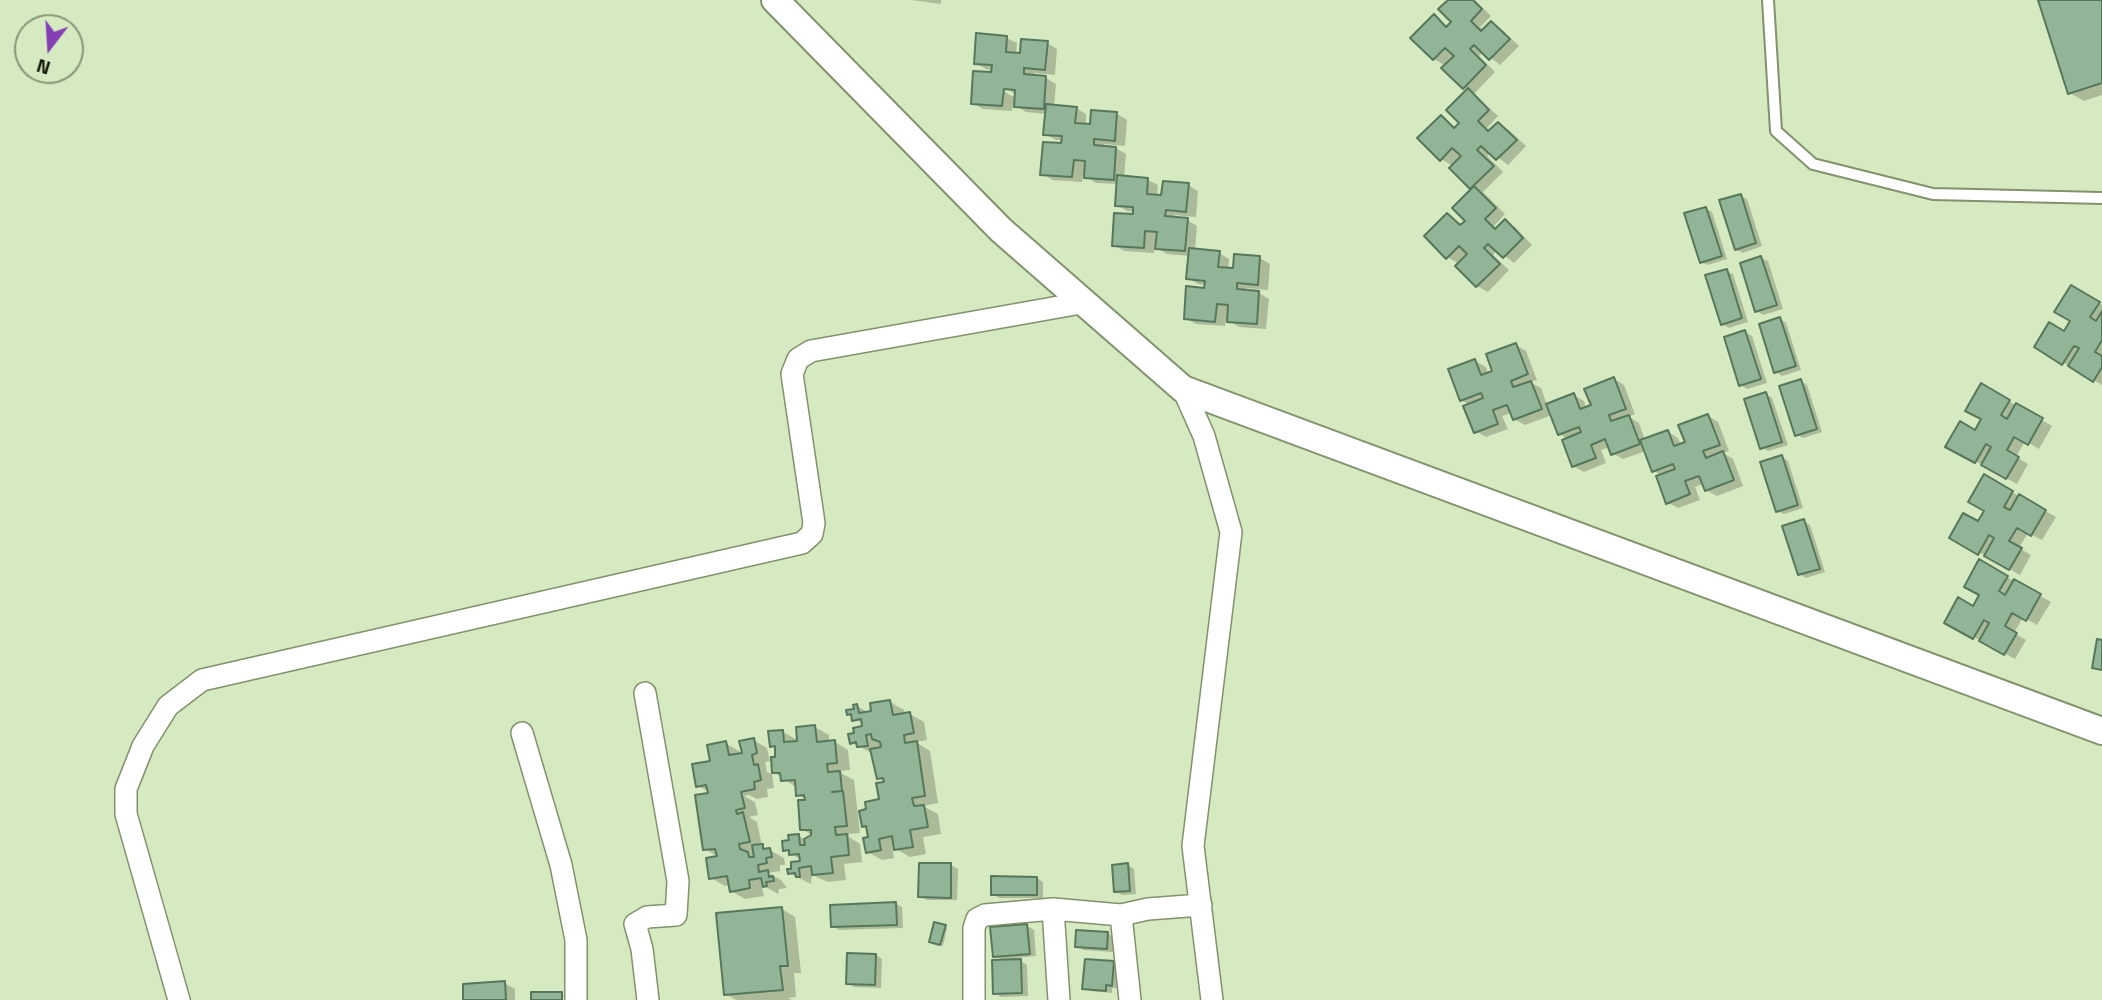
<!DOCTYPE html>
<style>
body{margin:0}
#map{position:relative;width:2102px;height:1000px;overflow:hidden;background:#d6eac1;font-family:"Titillium Web",sans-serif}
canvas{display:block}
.north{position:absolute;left:14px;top:14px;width:70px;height:70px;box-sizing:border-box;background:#d6eac1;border:2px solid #889678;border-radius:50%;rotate:197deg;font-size:19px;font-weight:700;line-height:28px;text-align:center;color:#13190b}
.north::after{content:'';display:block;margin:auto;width:24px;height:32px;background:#833fb3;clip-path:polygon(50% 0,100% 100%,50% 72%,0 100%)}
</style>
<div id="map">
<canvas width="2102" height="1000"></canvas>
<div class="north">N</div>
</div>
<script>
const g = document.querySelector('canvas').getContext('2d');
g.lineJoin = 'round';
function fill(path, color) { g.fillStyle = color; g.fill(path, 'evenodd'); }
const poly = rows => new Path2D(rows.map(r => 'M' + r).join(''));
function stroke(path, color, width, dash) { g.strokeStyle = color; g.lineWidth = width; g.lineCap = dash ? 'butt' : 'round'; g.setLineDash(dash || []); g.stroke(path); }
fill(poly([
 [911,0,941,0,941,4],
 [1450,0,1475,0,1491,16,1480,27,1484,31,1491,23,1501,29,1519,46,1500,65,1483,52,1479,56,1495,72,1474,94,1498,116,1487,128,1491,131,1499,124,1509,130,1526,146,1508,165,1491,152,1487,156,1503,172,1483,192,1505,214,1494,226,1497,229,1505,222,1515,227,1532,245,1514,263,1497,250,1493,255,1509,270,1488,292,1477,286,1458,266,1460,264,1447,257,1448,215,1463,226,1467,221,1473,190,1451,168,1453,166,1441,159,1441,117,1456,128,1461,123,1468,90,1446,66,1434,59,1434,17,1449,27,1454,22],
 [2040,0,2102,0,2102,95,2084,101,2070,93],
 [1006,38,1017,43,1016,55,1022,55,1047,43,1057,49,1055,75,1034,73,1034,77,1046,78,1056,84,1054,106,1076,108,1086,114,1086,125,1092,126,1117,114,1127,120,1125,146,1104,144,1104,147,1116,148,1126,154,1124,178,1148,180,1158,185,1157,196,1163,197,1188,185,1198,191,1196,217,1175,215,1175,219,1187,220,1197,226,1195,251,1219,253,1229,259,1228,270,1234,270,1260,258,1270,264,1268,290,1247,288,1247,292,1259,293,1269,299,1266,329,1239,327,1226,319,1225,326,1196,324,1185,318,1206,289,1206,285,1198,284,1188,278,1190,256,1167,254,1154,246,1154,253,1124,251,1114,245,1134,216,1135,212,1127,211,1117,205,1118,184,1096,183,1083,175,1082,182,1053,180,1042,174,1063,145,1063,140,1056,140,1045,134,1047,114,1026,112,1013,104,1012,111,983,109,972,103,993,74,993,70,986,69,975,63],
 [997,83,1017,95,1017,99,995,86],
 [1740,196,1747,199,1762,246,1743,253,1736,249],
 [1705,208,1712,212,1727,259,1708,265,1701,262],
 [1761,258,1768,261,1783,309,1763,315,1757,311],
 [1726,271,1733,274,1748,322,1729,328,1722,324],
 [2072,287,2102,305,2102,385,2036,347,2064,333,2072,320],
 [1780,319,1786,323,1801,370,1782,376,1776,372],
 [1745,332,1752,336,1767,383,1747,389,1741,385],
 [1516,345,1526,351,1537,380,1530,382,1541,388,1547,405,1573,395,1584,401,1586,408,1593,406,1614,379,1624,385,1635,414,1629,417,1639,423,1645,440,1668,432,1678,438,1681,445,1687,443,1708,416,1718,422,1729,451,1723,453,1733,459,1743,486,1717,496,1706,490,1704,483,1695,487,1700,500,1678,508,1667,502,1662,476,1653,470,1646,451,1623,459,1612,453,1610,447,1601,450,1606,463,1584,472,1573,466,1568,439,1559,434,1552,415,1525,425,1514,419,1512,413,1502,416,1508,429,1486,437,1475,431,1470,405,1461,400,1475,361,1486,367,1488,374,1495,372],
 [1801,381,1807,385,1822,432,1803,438,1796,434],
 [1982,386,2052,426,2039,449,2025,441,2016,457,2028,464,2017,484,1948,446,1976,432,1983,419],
 [1766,394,1772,398,1788,445,1768,451,1762,447],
 [1782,457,1788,461,1803,508,1784,514,1777,511],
 [1985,477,2056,517,2042,540,2028,533,2019,548,2031,555,2020,575,1951,537,1979,523,1986,510],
 [1804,521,1810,525,1825,572,1806,578,1800,574],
 [1980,562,2051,602,2037,625,2023,617,2014,633,2026,640,2015,659,1946,622,1974,608,1981,595],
 [890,702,904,710,905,715,910,714,924,722,927,740,916,742,930,751,938,803,923,806,938,814,941,834,923,837,926,854,910,857,896,849,895,845,892,846,894,858,882,860,868,852,870,838,868,829,864,826,881,800,887,783,878,778,873,754,852,742,867,727,849,714,856,711,857,706,869,713],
 [815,727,829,735,829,743,835,742,848,750,850,770,837,771,854,780,860,833,849,834,849,837,860,844,862,862,844,864,846,880,828,882,812,875,811,884,789,873,802,863,801,860,785,850,799,836,806,840,813,836,802,829,809,801,798,795,797,788,774,772,777,759,776,749,771,746,783,732,799,741],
 [753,740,767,748,770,761,765,762,767,772,772,774,774,788,767,789,768,797,757,799,749,795,744,796,755,802,758,815,749,817,757,822,762,846,784,858,785,865,780,865,780,871,768,873,781,880,787,888,779,889,778,894,766,887,762,887,764,896,745,899,731,891,730,885,725,886,711,878,720,858,705,849,713,794,698,786,725,743,739,751,740,755,744,754],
 [920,865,951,865,958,869,957,900,927,900,920,896],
 [1128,865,1134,869,1136,894,1122,895,1115,891],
 [1037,878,1043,882,1043,898,999,898,993,894],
 [896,904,902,907,903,928,839,930,832,926],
 [782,909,795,917,801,973,794,973,796,997,788,998,792,1000,736,1000,726,994],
 [945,926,947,928,943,946,933,943],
 [1027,926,1034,930,1036,956,1016,958,1027,965,1028,996,1001,997,995,993,1005,961,995,956],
 [1107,933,1114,937,1113,952,1083,950,1077,946],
 [876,955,882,959,881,988,854,987,848,983],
 [1114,963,1120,967,1118,988,1112,988,1112,993,1090,991,1084,988],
 [504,983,515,989,515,1000,465,1000]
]), '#0003');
const building = poly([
 [1448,0,1473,0,1482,9,1471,21,1481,31,1491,21,1510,39,1489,60,1474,45,1470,49,1486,65,1463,89,1441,68,1454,56,1445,48,1433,60,1410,38,1434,14,1446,27,1451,22,1438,9,1448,0],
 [2038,0,2102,0,2102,83,2068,94,2038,0],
 [976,33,1007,36,1006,52,1020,53,1021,39,1048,41,1045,70,1024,68,1024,74,1046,76,1044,109,1014,107,1015,90,1004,89,1002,106,971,104,973,71,991,72,992,65,974,64,976,33],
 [1468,88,1489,110,1478,121,1488,131,1498,122,1517,140,1496,160,1481,146,1477,150,1494,166,1470,189,1449,168,1461,156,1452,148,1440,161,1417,138,1441,115,1454,128,1459,123,1446,110,1468,88],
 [1046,104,1077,107,1075,123,1090,124,1091,110,1117,112,1115,141,1094,139,1094,145,1116,147,1114,180,1084,178,1085,161,1074,160,1072,177,1040,175,1043,142,1061,143,1062,136,1043,135,1046,104],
 [1117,175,1148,178,1147,194,1161,195,1163,181,1189,183,1186,212,1166,210,1165,216,1188,218,1185,251,1155,249,1157,232,1145,231,1144,248,1112,246,1114,213,1133,214,1133,207,1115,206,1117,175],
 [1474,186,1496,208,1485,219,1495,229,1505,219,1523,238,1503,258,1488,244,1484,248,1500,264,1476,287,1455,266,1467,254,1459,246,1446,259,1424,236,1447,213,1460,225,1465,221,1452,208,1474,186],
 [1741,194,1756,243,1735,250,1719,200,1741,194],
 [1706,207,1722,256,1700,263,1684,213,1706,207],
 [1189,248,1220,251,1218,267,1233,268,1234,254,1260,256,1258,285,1237,283,1237,289,1259,291,1257,324,1227,322,1228,305,1217,304,1215,322,1184,319,1186,286,1204,288,1205,281,1186,279,1189,248],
 [1761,256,1777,305,1755,312,1740,263,1761,256],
 [1727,269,1742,318,1721,325,1705,275,1727,269],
 [2071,285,2100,302,2090,317,2096,321,2102,311,2102,340,2095,352,2102,356,2102,367,2093,382,2068,366,2079,348,2074,346,2062,365,2034,347,2049,322,2064,331,2070,321,2054,312,2071,285],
 [1780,317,1796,366,1774,373,1759,324,1780,317],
 [1745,330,1761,379,1739,386,1724,337,1745,330],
 [1516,343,1528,374,1511,381,1513,387,1531,381,1542,409,1513,420,1507,405,1493,410,1498,424,1474,433,1463,406,1483,398,1481,393,1460,401,1448,369,1475,359,1481,375,1492,371,1486,354,1516,343],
 [1614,377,1626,409,1609,415,1611,421,1629,415,1640,444,1611,455,1605,439,1591,445,1596,458,1572,467,1562,440,1581,432,1579,427,1558,435,1546,404,1574,393,1580,409,1591,405,1584,389,1614,377],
 [1801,379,1817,429,1795,436,1779,386,1801,379],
 [1981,383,2010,400,2001,415,2007,419,2016,403,2043,418,2028,445,2014,437,2007,450,2019,457,2006,479,1981,465,1991,447,1986,444,1975,463,1945,447,1960,421,1975,430,1981,419,1965,411,1981,383],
 [1766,392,1782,442,1760,449,1744,399,1766,392],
 [1708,414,1720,445,1703,451,1706,458,1723,451,1734,480,1705,491,1699,476,1685,481,1690,494,1666,504,1656,476,1675,469,1673,464,1652,472,1640,440,1668,430,1674,446,1685,442,1678,425,1708,414],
 [1782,455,1798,505,1776,512,1760,462,1782,455],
 [1984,474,2013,491,2004,507,2010,510,2019,494,2046,510,2031,536,2017,528,2009,541,2022,548,2009,570,1984,556,1994,538,1989,535,1978,555,1949,538,1963,513,1978,521,1984,511,1968,502,1984,474],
 [1804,519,1820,569,1798,575,1782,526,1804,519],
 [1979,559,2008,576,1999,591,2005,595,2014,579,2041,594,2026,621,2012,613,2005,626,2017,633,2004,655,1979,641,1989,623,1984,620,1973,639,1944,623,1958,597,1973,606,1979,595,1964,587,1979,559],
 [2097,639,2102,640,2102,670,2092,668,2097,639],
 [890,700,893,715,910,712,914,733,904,735,905,743,917,741,925,796,912,798,914,806,924,805,928,827,910,830,913,847,894,850,892,836,879,839,881,850,866,853,863,838,868,837,866,826,862,827,859,811,866,809,865,802,879,799,876,783,884,782,883,778,877,779,870,749,881,747,880,742,872,739,871,734,866,735,868,746,857,747,856,742,850,744,848,734,854,733,853,728,862,726,861,719,852,721,851,714,847,715,846,710,854,709,853,705,857,704,859,713,871,711,870,703,890,700],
 [815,725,817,742,835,740,837,763,827,764,828,772,840,771,842,791,832,792,843,791,847,826,835,827,836,835,847,834,849,855,831,857,833,873,812,875,811,866,799,868,800,877,796,877,795,873,788,874,787,869,791,869,791,862,800,861,799,854,789,855,789,850,783,851,782,841,789,840,788,835,799,834,800,845,805,845,804,839,811,835,811,830,800,830,798,800,805,800,804,795,796,796,795,780,781,781,780,773,772,773,771,757,775,757,775,746,770,747,768,731,783,730,784,742,797,741,796,727,815,725],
 [754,738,757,753,752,755,754,765,758,764,761,780,754,782,755,789,741,792,745,808,736,810,737,814,743,812,750,842,739,844,740,849,748,852,749,857,754,857,752,845,763,844,763,849,770,848,772,857,766,858,767,863,758,865,759,872,768,870,769,877,773,876,774,881,766,882,767,886,763,887,761,878,749,880,750,888,730,892,727,876,709,879,706,858,717,856,715,849,703,850,695,795,708,793,706,785,696,787,692,764,710,761,707,745,726,741,729,755,742,753,739,741,754,738],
 [919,863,951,863,951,898,918,897,919,863],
 [1128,863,1130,891,1114,892,1112,865,1128,863],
 [991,876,1037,877,1037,895,991,895,991,876],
 [896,902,897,925,831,927,830,905,896,902],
 [782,907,788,966,780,966,783,990,724,995,716,913,782,907],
 [934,922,946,925,940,945,929,942,934,922],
 [1027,924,1030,954,993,957,990,927,1027,924],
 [1076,930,1108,932,1107,949,1075,947,1076,930],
 [847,953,876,954,875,985,846,984,847,953],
 [1021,959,1022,993,993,994,992,960,1021,959],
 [1085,959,1114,961,1112,986,1106,985,1106,991,1082,989,1085,959],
 [505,981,506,1000,463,1000,463,984,505,981],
 [531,992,562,992,562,1000,531,1000,531,992]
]);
fill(building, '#92b597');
stroke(building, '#57775b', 2);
const service = poly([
 [1768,0,1776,131,1813,164,1933,194,2102,198]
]);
const minor = poly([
 [1183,389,1204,436,1231,532,1193,846,1212,1000],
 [645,693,678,881,676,915,647,917,635,924,642,949,648,1000],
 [522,733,561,865,576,940,576,1000],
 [1053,909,1059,1000],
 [1121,915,1130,1000],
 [179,1000,126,814,126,789,143,746,168,706,202,680,802,543,812,534,814,523,792,374,798,359,811,351,1081,303],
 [974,1000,974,928,977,919,985,915,1053,909,1121,915,1148,909,1201,905]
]);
const tertiary = poly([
 [775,0,1001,230,1183,389,2102,731]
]);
stroke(service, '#81926d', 14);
stroke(minor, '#81926d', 24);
stroke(tertiary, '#81926d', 30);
stroke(service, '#fff', 10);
stroke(minor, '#fff', 21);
stroke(tertiary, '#fff', 26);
</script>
